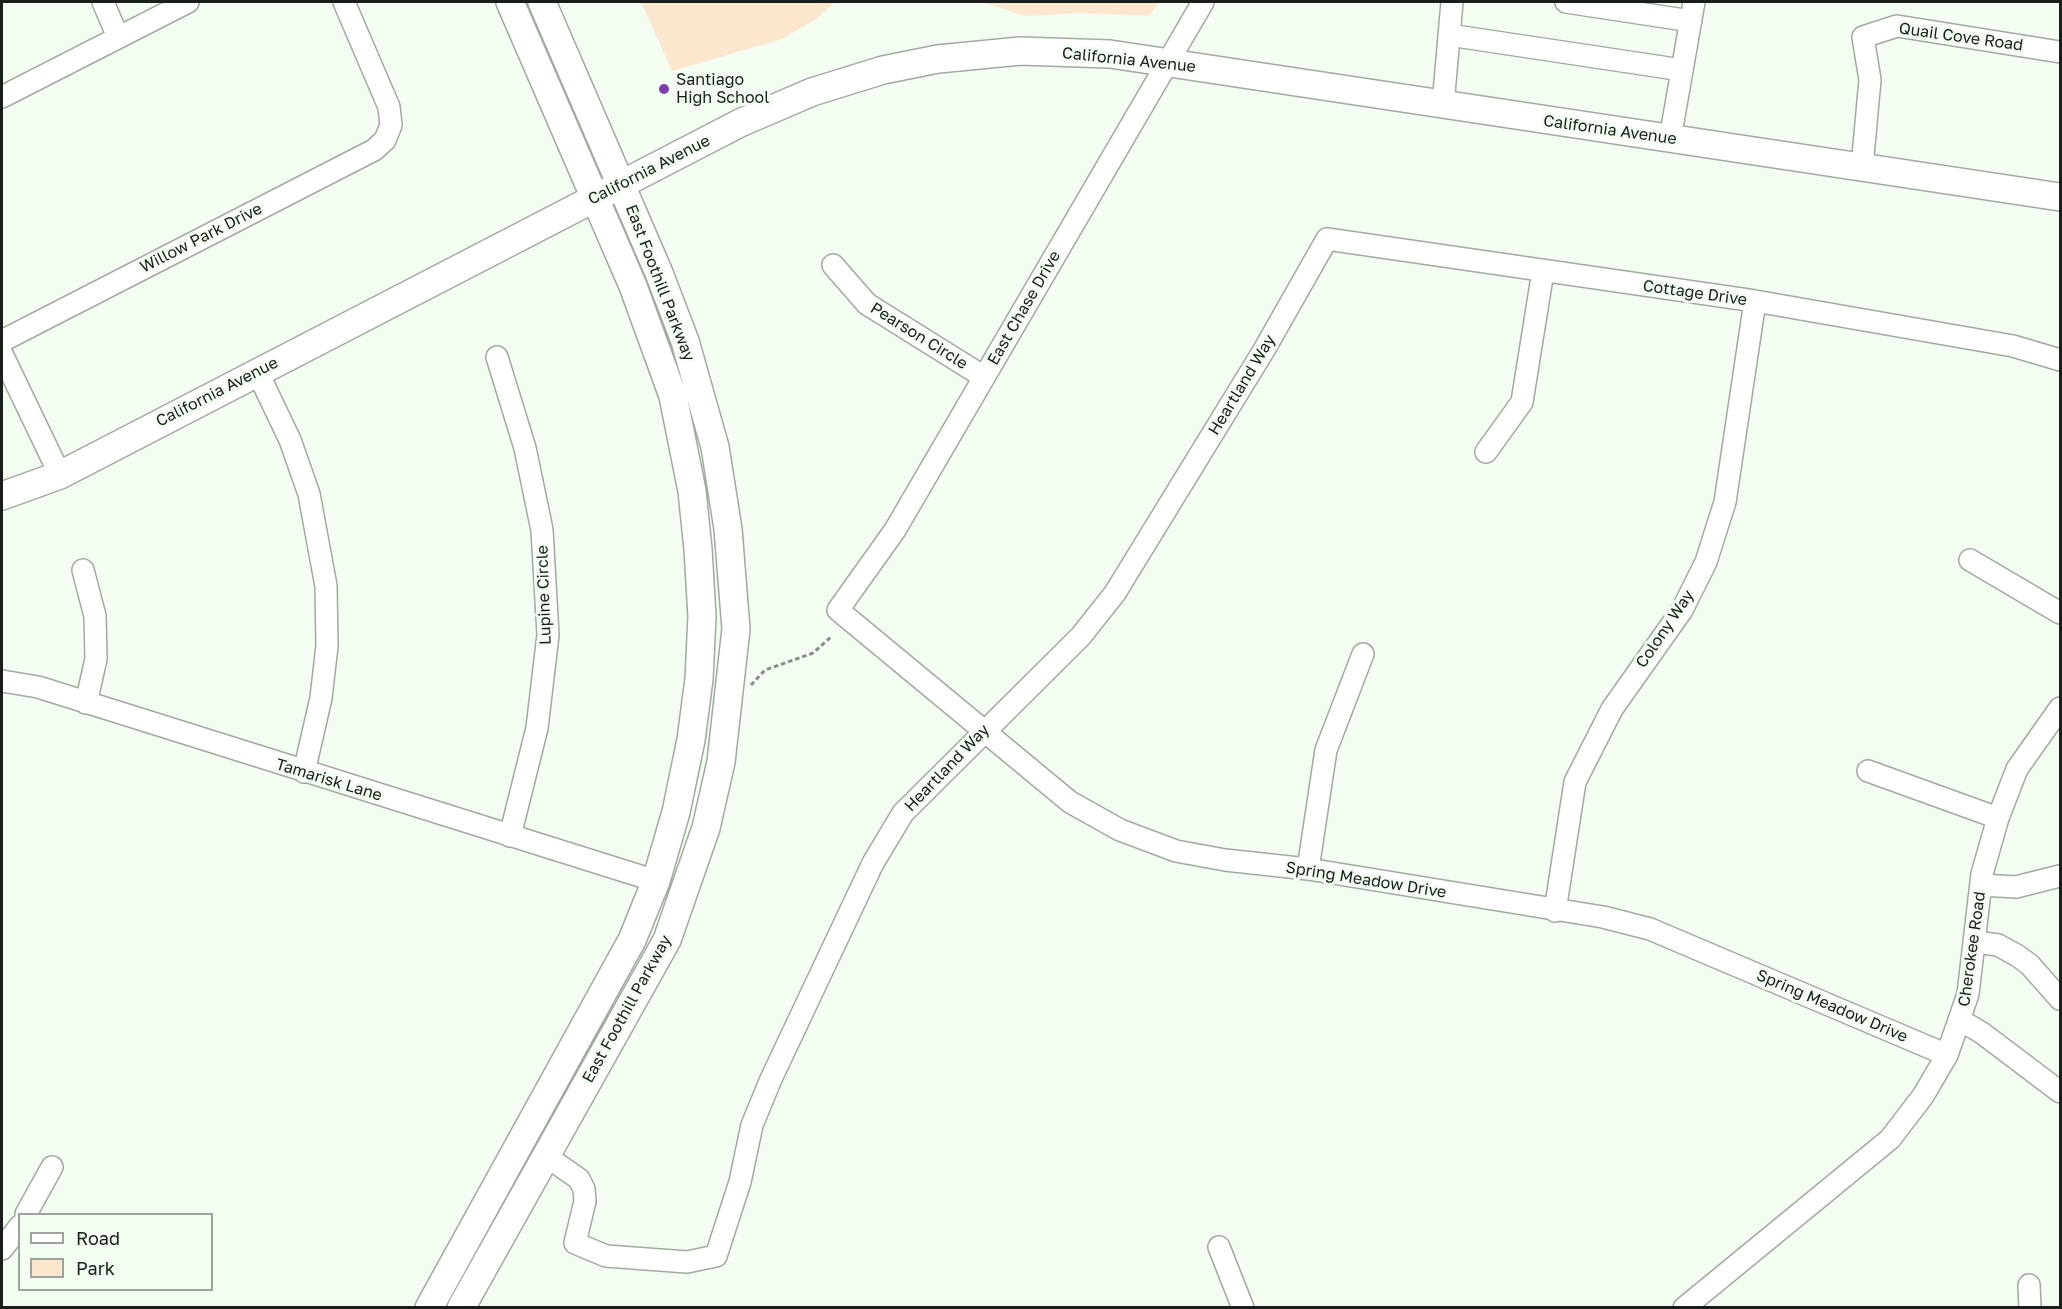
<!DOCTYPE html>
<style>
body{margin:0}
#map{position:relative;width:2062px;height:1309px;overflow:hidden;background:#f3fdf1;font-family:"Golos Text",sans-serif}
canvas{display:block}
.frame{position:absolute;inset:0;border:3px solid #1a1e1a;pointer-events:none}
.legend{position:absolute;left:18px;top:1213px;width:195px;height:78px;box-sizing:border-box;background:#f3fdf1;border:2px solid #9ca49b;margin:0;padding:8px 10px;list-style:none;font-size:18px;color:#1a1e1a}
.legend li{display:flex;align-items:center;gap:12px;height:30px}
.legend b{width:30px;border:2px solid #9ca49b}
</style>
<div id="map">
<canvas width="2062" height="1309"></canvas>
<div class="frame"></div>
<ul class="legend">
<li><b style="height:8px;background:#fff"></b>Road</li>
<li><b style="height:16px;background:#fbe7ce"></b>Park</li>
</ul>
</div>
<script>
const g = document.querySelector('canvas').getContext('2d');
g.lineJoin = 'round';
function fill(path, color) { g.fillStyle = color; g.fill(path, 'evenodd'); }
const poly = rows => new Path2D(rows.map(r => 'M' + r).join(''));
function stroke(path, color, width, dash) { g.strokeStyle = color; g.lineWidth = width; g.lineCap = dash ? 'butt' : 'round'; g.setLineDash(dash || []); g.stroke(path); }
function write(font, color, halo, rows, align = 'center') {
  g.font = font + ' "Golos Text",sans-serif'; g.lineWidth = 6; g.setLineDash([]); g.textBaseline = 'middle'; g.strokeStyle = halo; g.fillStyle = color; for (const [text, x, y, turn = 0] of rows) {
    g.save(); g.translate(x, y); g.rotate((+turn || 0) * Math.PI / 180); g.textAlign = isNaN(turn) ? turn : align; if (halo) g.strokeText(text, 0, 0); g.fillText(text, 0, 0); g.restore();
  }
}
fill(poly([
 [641,2,835,2,816,19,782,39,672,71],
 [983,2,1159,2,1149,16,1079,13,1025,16]
]), '#fbe7ce');
const minor = poly([
 [103,2,118,37],
 [1203,2,895,530,838,610,1070,802,1120,830,1176,851,1225,860,1308,869,1603,917,1650,929,1947,1055],
 [1566,2,1691,21],
 [1449,35,1682,70],
 [2,97,188,2],
 [1443,105,1452,2],
 [1670,139,1694,2],
 [1862,167,1870,80,1863,37,1897,26,2060,52],
 [833,265,867,304,984,377],
 [2,341,374,150,385,140,391,125,389,107,344,2],
 [2,354,60,475],
 [497,357,525,448,542,530,548,635,537,728,510,836],
 [257,371,290,440,309,494,326,586,327,646,321,698,304,772],
 [1486,452,1522,402,1543,271],
 [1970,560,2060,613],
 [83,570,95,616,96,659,86,703],
 [2,681,38,687,656,881],
 [1868,771,1998,818],
 [1308,869,1326,750,1363,654],
 [1981,885,2016,887,2060,876],
 [1555,911,1575,782,1612,709,1682,610,1706,562,1725,502,1755,301],
 [1976,942,1998,945,2018,956,2030,965,2060,999],
 [1960,1020,1982,1033,2060,1092],
 [546,1156,579,1179,584,1189,585,1201,575,1243,606,1256,687,1262,716,1256,740,1182,752,1125,771,1079,873,863,903,813,1081,636,1115,593,1264,350,1327,239,1755,301,2013,346,2060,360],
 [26,1214,52,1167],
 [1219,1247,1243,1308],
 [2,1249,20,1226],
 [2029,1285,2030,1308],
 [1684,1308,1890,1139,1923,1096,1947,1055,1968,994,1982,874,1998,818,2017,769,2060,708]
]);
const major = poly([
 [2,496,60,475,740,123,812,92,883,70,938,59,1020,51,1110,54,2060,197],
 [429,1308,632,940,656,881,676,812,691,740,699,679,702,617,698,549,692,491,673,396,633,286,510,2],
 [461,1308,667,940,706,828,721,762,736,629,728,529,715,447,685,341,659,273,542,2]
]);
stroke(minor, '#a1aa9f', 24);
stroke(major, '#a1aa9f', 30);
stroke(poly([
 [751,685,765,670,813,653,831,637]
]), '#878e86', 3, [4.5, 3]);
stroke(minor, '#fff', 21);
stroke(major, '#fff', 27);
for (const [x, y, r, color] of [
 [664,89,6,"#7f3baf"]
]) { const dot = new Path2D(); dot.arc(x, y, r, 0, 2 * Math.PI); g.fillStyle = color; g.fill(dot); stroke(dot, '#f3fdf1', 2); }
write('16px', '#1a1e1a', '#f3fdf1', [
 ["Quail Cove Road",1961,37,8],
 ["California Avenue",1129,60,6],
 ["California Avenue",1610,130,8],
 ["California Avenue",649,170,-27],
 ["Willow Park Drive",201,238,-27],
 ["East Foothill Parkway",660,283,69],
 ["Cottage Drive",1695,293,8],
 ["East Chase Drive",1024,308,-60],
 ["Pearson Circle",919,336,32],
 ["Heartland Way",1242,385,-59],
 ["California Avenue",217,392,-27],
 ["Lupine Circle",544,595,-92],
 ["Colony Way",1665,629,-56],
 ["Heartland Way",947,768,-46],
 ["Tamarisk Lane",329,780,17],
 ["Spring Meadow Drive",1366,880,9],
 ["Cherokee Road",1972,949,-82],
 ["Spring Meadow Drive",1832,1006,23],
 ["East Foothill Parkway",627,1009,-61]
]);
write('16px', '#1a1e1a', '#f3fdf1', [
 ["Santiago",676,80],
 ["High School",676,98]
], 'left');
</script>
